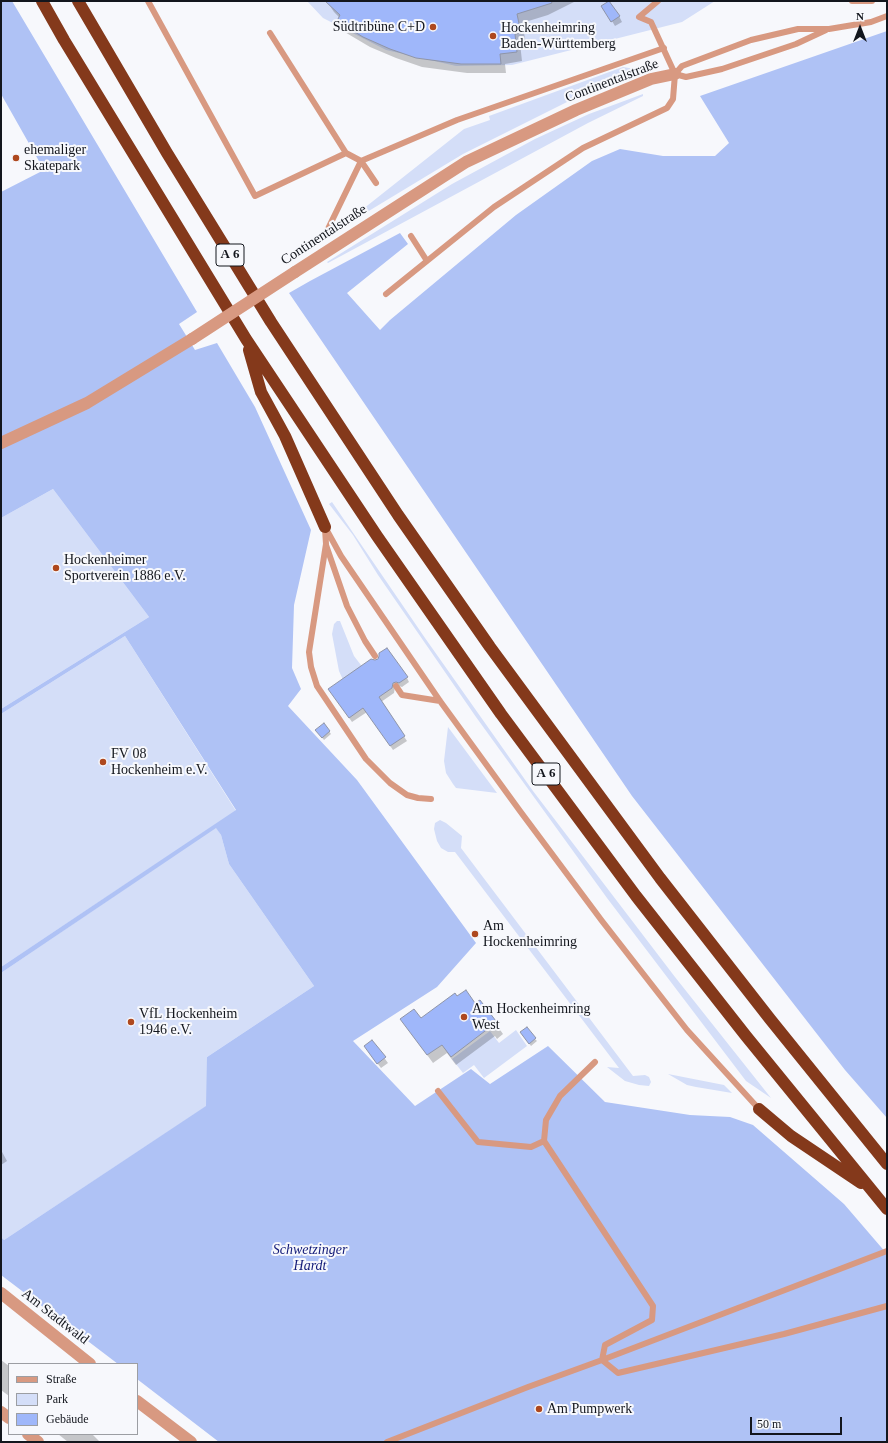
<!DOCTYPE html>
<meta charset="utf-8">
<style>
body{margin:0}
#map{position:relative;width:888px;height:1443px;overflow:hidden;background:#f7f8fc;font-family:"Times New Roman",serif}
canvas{display:block}
.frame{position:absolute;inset:0;border:2px solid #13161d;pointer-events:none}
.legend{position:absolute;left:8px;top:1363px;width:130px;height:72px;box-sizing:border-box;background:#f7f8fc;border:1px solid #9c9ea3;margin:0;padding:5px 7px;list-style:none;font-size:12px;color:#13161d}
.legend li{display:flex;align-items:center;gap:8px;height:20px}
.legend b{width:20px;border:1px solid #9c9ea3}
.north{position:absolute;left:840px;top:8px;width:40px;height:40px;-webkit-text-stroke:3px #f7f8fc;paint-order:stroke;rotate:0deg;font-size:11px;font-weight:700;line-height:16px;text-align:center;color:#13161d}
.north::after{content:'';display:block;margin:auto;width:14px;height:18px;background:#13161d;clip-path:polygon(50% 0,100% 100%,50% 72%,0 100%)}
.scale{position:absolute;left:750px;top:1417px;width:92px;height:18px;box-sizing:border-box;border:2px solid #13161d;border-top:0;padding-left:5px;font-size:12px;line-height:14px;white-space:nowrap;color:#13161d;-webkit-text-stroke:3px #f7f8fc;paint-order:stroke}
</style>
<div id="map">
<canvas width="888" height="1443"></canvas>
<div class="frame"></div>
<ul class="legend">
<li><b style="height:5px;background:#d89981"></b>Straße</li>
<li><b style="height:11px;background:#d4def8"></b>Park</li>
<li><b style="height:11px;background:#9fb7fa"></b>Gebäude</li>
</ul>
<div class="north">N</div>
<div class="scale">50 m</div>
</div>
<script>
const g = document.querySelector('canvas').getContext('2d');
g.lineJoin = 'round';
function fill(path, color) { g.fillStyle = color; g.fill(path, 'evenodd'); }
const poly = rows => new Path2D(rows.map(r => 'M' + r).join(''));
function stroke(path, color, width, dash) { g.strokeStyle = color; g.lineWidth = width; g.lineCap = dash ? 'butt' : 'round'; g.setLineDash(dash || []); g.stroke(path); }
function write(font, color, halo, rows, align = 'center') {
  g.font = font + ' "Times New Roman",serif'; g.lineWidth = 4; g.setLineDash([]); g.textBaseline = 'middle'; g.strokeStyle = halo; g.fillStyle = color; for (const [text, x, y, turn = 0] of rows) {
    g.save(); g.translate(x, y); g.rotate((+turn || 0) * Math.PI / 180); g.textAlign = isNaN(turn) ? turn : align; if (halo) g.strokeText(text, 0, 0); g.fillText(text, 0, 0); g.restore();
  }
}
fill(poly([
 [307,1,715,1,682,22,512,65,456,66,386,50,323,18],
 [623,67,635,69,637,74,577,97,463,154,334,232,464,129,490,120,489,116],
 [643,94,643,96,588,123,328,263,327,262,452,184,535,139,589,114],
 [53,489,149,617,1,709,1,518],
 [332,502,425,638,533,791,675,977,771,1098,746,1081,607,898,476,717,378,575,353,535,329,504],
 [337,621,340,621,354,656,364,669,344,682,339,671,332,634,334,624],
 [125,636,236,811,1,967,1,714],
 [448,727,497,793,456,788,453,784,446,773,444,761],
 [440,820,446,823,462,836,461,848,633,1076,645,1075,649,1077,651,1082,649,1086,639,1085,625,1081,607,1067,619,1068,455,852,448,852,441,848,437,841,434,829,435,823],
 [216,827,221,835,229,864,314,986,207,1057,207,1106,4,1240,1,1237,1,973],
 [516,1030,527,1046,484,1078,474,1065,463,1073,452,1059,490,1031,499,1043],
 [668,1074,724,1085,732,1093,696,1087,687,1085]
]), '#d4def8');
fill(poly([
 [1,1,12,1,197,312,179,324,195,350,217,343,255,407,311,530,294,605,292,668,301,689,288,706,357,780,476,943,437,987,353,1041,415,1106,471,1069,490,1084,548,1046,605,1102,690,1115,730,1117,753,1125,844,1204,887,1254,887,1442,219,1442,137,1379,137,1364,118,1364,1,1275,1,1237,4,1240,206,1106,207,1057,314,986,229,864,221,835,216,828,1,973,1,967,236,810,125,636,1,714,1,709,149,617,53,489,1,518,1,192,44,170,1,94],
 [887,31,887,1118,845,1070,632,796,289,293,310,281,400,233,408,244,347,293,380,330,390,320,516,215,592,161,620,149,663,156,715,156,729,143,700,96]
]), '#afc2f5');
fill(poly([
 [330,1,576,1,548,15,522,23,526,43,520,43,522,61,505,64,506,73,467,73,422,67,396,58,370,47,343,31,338,21,340,18,334,12,328,3],
 [603,6,619,16,622,22,615,26],
 [407,678,409,682,402,687,399,686,395,687,394,693,381,702,407,741,393,750,367,712,352,722,332,693],
 [324,724,331,734,324,740,318,732],
 [480,1001,503,1034,497,1039,495,1036,456,1065,447,1053,433,1063,401,1019,421,1020,475,1004],
 [523,1035,535,1039,537,1041,531,1046],
 [372,1041,388,1063,381,1068,365,1047],
 [1,1150,7,1161,1,1165],
 [1,1360,9,1366,9,1396,1,1390],
 [58,1434,92,1434,100,1442,68,1442]
]), '#0003');
const building = poly([
 [325,1,551,1,552,3,517,14,521,33,515,34,517,52,500,54,501,64,461,64,416,58,390,49,363,37,337,21,340,15,325,1],
 [609,1,620,16,611,22,601,6,609,1],
 [387,648,408,677,399,683,396,682,393,683,392,688,379,697,405,736,390,746,363,708,349,718,328,689,371,659,375,660,378,659,379,656,379,653,387,648],
 [324,723,330,731,322,738,315,730,324,723],
 [466,990,475,1003,480,1000,499,1025,491,1031,489,1028,451,1057,442,1045,427,1055,400,1019,414,1009,421,1018,455,993,457,996,466,990],
 [527,1027,536,1038,529,1044,520,1032,527,1027],
 [372,1040,386,1057,377,1064,364,1046,372,1040]
]);
fill(building, '#9fb7fa');
stroke(building, '#8f95a8', 1);
stroke(poly([
 [148,1,255,196,346,153,361,161,457,120,664,48],
 [852,1,872,1],
 [270,33,346,153],
 [675,74,682,66,751,40,798,29,829,29,871,22,887,16],
 [675,74,686,77,722,69,796,44,826,30],
 [411,236,427,261],
 [324,237,361,161,376,183],
 [386,294,494,207,583,148,667,108,673,99,675,74,651,22,639,17,658,1],
 [325,527,341,556,440,701,520,811,602,921,687,1030,759,1109],
 [325,529,326,544,309,652,311,667,317,686,366,759,390,783,407,795,418,798,431,799],
 [326,545,347,606,365,641,375,656],
 [396,686,402,695,440,701],
 [595,1062,560,1096,546,1120,544,1141,653,1306,652,1320,605,1345,602,1360,618,1373,784,1334,887,1306],
 [438,1091,478,1142,531,1147,544,1141],
 [387,1442,528,1387,602,1360,887,1251]
]), '#d89981', 6);
stroke(poly([
 [295,272,466,162,576,110,651,79,675,74],
 [1,443,87,403,192,339],
 [1,1293,90,1364],
 [137,1401,191,1442],
 [1,1412,9,1418],
 [28,1434,38,1442]
]), '#d89981', 12);
stroke(poly([
 [42,1,64,40,246,339,377,536,501,714,636,896,746,1036,887,1209],
 [78,1,167,153,271,322,398,515,490,647,660,878,770,1019,887,1164],
 [249,350,261,392,285,436,325,527],
 [759,1109,791,1136,861,1183]
]), '#84391b', 12);
stroke(poly([
 [192,339,295,272]
]), '#d89981', 12);
for (const [x, y, r, color] of [
 [433,27,4,"#ae481e"],
 [493,36,4,"#ae481e"],
 [16,158,4,"#ae481e"],
 [56,568,4,"#ae481e"],
 [103,762,4,"#ae481e"],
 [475,934,4,"#ae481e"],
 [464,1017,4,"#ae481e"],
 [131,1022,4,"#ae481e"],
 [539,1409,4,"#ae481e"]
]) { const dot = new Path2D(); dot.arc(x, y, r, 0, 2 * Math.PI); g.fillStyle = color; g.fill(dot); stroke(dot, '#f7f8fc', 1.5); }
for (const [x, y, w] of [
 [230,255,28],
 [546,774,28]
]) { const box = new Path2D(); box.roundRect(x - w / 2, y - 11, w, 22, 3); g.fillStyle = '#f7f8fc'; g.fill(box); stroke(box, '#13161d', 1); }
write('bold 13px', '#13161d', null, [
 ["A 6",230,255],
 ["A 6",546,774]
]);
write('14px', '#13161d', '#f7f8fc', [
 ["Südtribüne C+D",425,27,"right"],
 ["Hockenheimring",501,28],
 ["Baden-Württemberg",501,44],
 ["ehemaliger",24,150],
 ["Skatepark",24,166],
 ["Hockenheimer",64,560],
 ["Sportverein 1886 e.V.",64,576],
 ["FV 08",111,754],
 ["Hockenheim e.V.",111,770],
 ["Am",483,926],
 ["Hockenheimring",483,942],
 ["Am Hockenheimring",472,1009],
 ["West",472,1025],
 ["VfL Hockenheim",139,1014],
 ["1946 e.V.",139,1030],
 ["Am Pumpwerk",547,1409]
], 'left');
write('14px', '#13161d', '#f7f8fc', [
 ["Continentalstraße",612,81,-21],
 ["Continentalstraße",324,235,-33],
 ["Am Stadtwald",55,1317,38]
]);
write('italic 14px', '#121a78', '#f7f8fc', [
 ["Schwetzinger",310,1250],
 ["Hardt",310,1266]
]);
</script>
